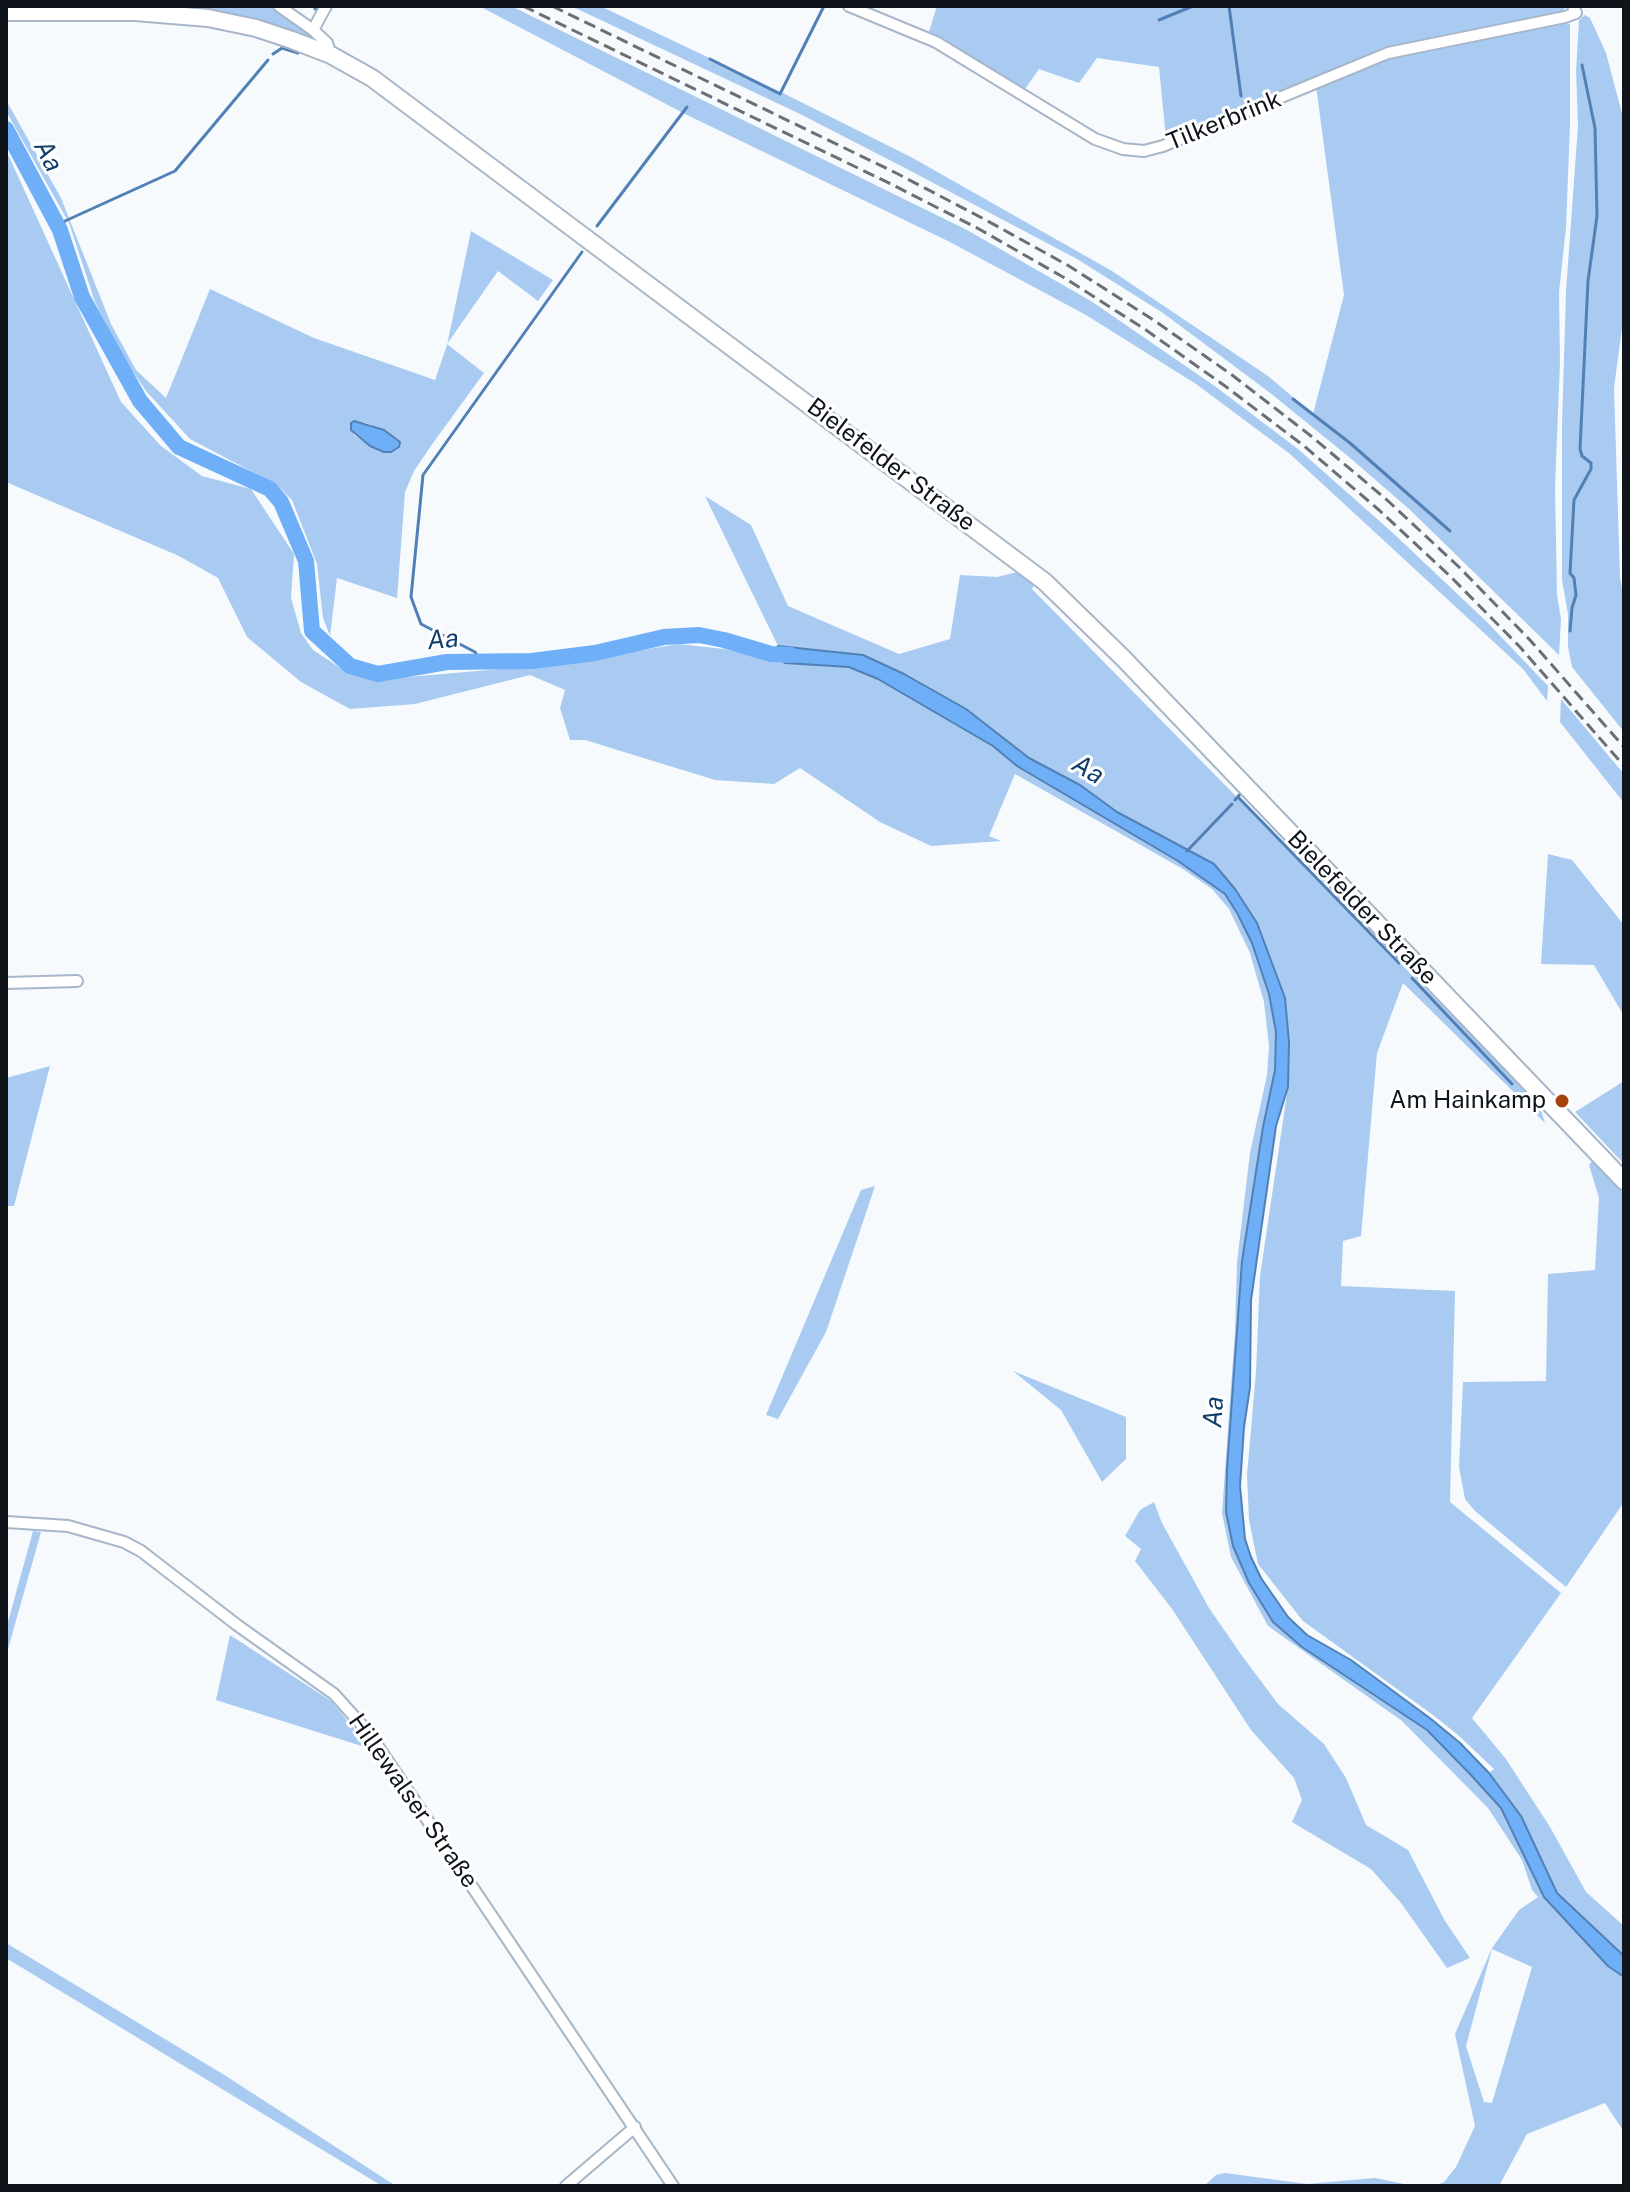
<!DOCTYPE html>
<meta charset="utf-8">
<style>
body{margin:0}
#map{position:relative;width:1630px;height:2192px;overflow:hidden;background:#f6fafd;font-family:"Public Sans",sans-serif}
canvas{display:block}
.frame{position:absolute;inset:0;border:8px solid #0e141a;pointer-events:none}
</style>
<div id="map">
<canvas width="1630" height="2192"></canvas>
<div class="frame"></div>
</div>
<script>
const g = document.querySelector('canvas').getContext('2d');
g.lineJoin = 'round';
function fill(path, color) { g.fillStyle = color; g.fill(path, 'evenodd'); }
const poly = rows => new Path2D(rows.map(r => 'M' + r).join(''));
function stroke(path, color, width, dash) { g.strokeStyle = color; g.lineWidth = width; g.lineCap = dash ? 'butt' : 'round'; g.setLineDash(dash || []); g.stroke(path); }
function write(font, color, halo, rows, align = 'center') {
  g.font = font + ' "Public Sans",sans-serif'; g.lineWidth = 6; g.setLineDash([]); g.textBaseline = 'middle'; g.strokeStyle = halo; g.fillStyle = color; for (const [text, x, y, turn = 0] of rows) {
    g.save(); g.translate(x, y); g.rotate((+turn || 0) * Math.PI / 180); g.textAlign = isNaN(turn) ? turn : align; if (halo) g.strokeText(text, 0, 0); g.fillText(text, 0, 0); g.restore();
  }
}
fill(poly([
 [6,6,270,6,313,38,311,41,259,22],
 [479,6,511,6,967,230,1091,301,1216,387,1298,449,1394,534,1486,621,1548,686,1547,701,1523,669,1290,454,1196,384,1086,315,948,241,685,114],
 [571,6,600,6,779,91,911,157,1112,271,1268,376,1313,414,1344,295,1316,86,1390,56,1561,22,1570,24,1570,124,1566,228,1559,292,1560,362,1555,487,1557,595,1561,619,1559,655,1409,509,1349,457,1269,392,1163,313,1077,259,905,168,798,113],
 [937,6,1566,6,1562,14,1387,48,1166,139,1159,67,1097,58,1079,83,1039,69,1023,92,928,35],
 [1585,15,1590,18,1606,53,1624,121,1624,313,1614,388,1620,578,1624,598,1624,732,1572,667,1568,647,1568,614,1562,580,1562,424,1566,291,1578,126,1576,71,1579,20],
 [6,100,61,198,111,324,136,370,166,398,210,289,314,338,435,380,447,345,471,231,553,280,538,301,498,271,447,344,484,373,433,443,414,471,405,492,397,598,337,578,330,636,323,618,317,564,292,500,277,485,190,439,146,391,121,354,95,302,69,223,6,111],
 [354,421,370,424,397,449,384,452,370,446,354,435],
 [6,150,121,402,161,446,202,476,251,489,294,554,291,598,301,633,313,650,345,671,372,680,548,665,679,644,724,649,785,663,849,667,878,679,993,746,1017,766,1178,861,1225,894,1252,943,1269,994,1276,1032,1275,1070,1242,1261,1226,1512,1273,1622,1302,1647,1427,1730,1470,1774,1501,1808,1544,1897,1608,1966,1624,1977,1624,2132,1605,2103,1527,2134,1499,2186,1434,2186,1444,2182,1456,2167,1475,2126,1455,2034,1492,1948,1519,1910,1538,1897,1532,1890,1522,1860,1488,1808,1402,1721,1268,1626,1231,1557,1222,1513,1235,1331,1237,1262,1250,1153,1267,1075,1269,1046,1264,1002,1250,953,1229,909,1212,889,1183,869,1015,774,989,836,1001,841,931,846,880,822,800,768,774,784,715,780,585,740,570,740,560,708,565,690,530,675,415,704,350,709,301,682,247,637,218,578,179,556,6,482],
 [1492,1949,1532,1967,1492,2103,1484,2102,1466,2046],
 [705,496,751,525,788,606,899,654,950,639,960,575,997,577,1017,572,1034,585,1032,589,1539,1104,1545,1123,1403,983,1377,1053,1361,1236,1343,1241,1341,1286,1455,1291,1450,1502,1561,1593,1472,1718,1506,1759,1550,1827,1586,1892,1624,1926,1624,1956,1557,1893,1521,1816,1489,1773,1494,1769,1458,1735,1433,1715,1303,1621,1258,1564,1249,1520,1247,1475,1256,1372,1260,1276,1288,1087,1289,1042,1285,998,1214,864,1117,812,1080,785,1029,758,966,709,904,674,778,646],
 [1561,699,1624,774,1624,803,1560,722],
 [1548,854,1572,860,1624,925,1624,1016,1594,965,1541,964],
 [50,1066,14,1206,6,1206,6,1078],
 [1624,1081,1624,1164,1575,1112],
 [1591,1162,1600,1166,1624,1192,1624,1502,1566,1587,1475,1511,1465,1499,1459,1467,1463,1382,1546,1381,1548,1274,1595,1270,1599,1198,1589,1165],
 [875,1186,826,1332,778,1419,766,1415,861,1190],
 [1013,1371,1126,1417,1126,1459,1102,1482,1061,1410],
 [1154,1502,1162,1523,1209,1608,1240,1653,1278,1704,1324,1744,1346,1778,1366,1825,1408,1850,1445,1921,1470,1958,1447,1968,1401,1903,1371,1869,1292,1822,1302,1800,1294,1778,1251,1730,1172,1609,1135,1561,1141,1549,1125,1536,1140,1510],
 [33,1531,41,1532,6,1656,6,1629],
 [230,1635,331,1701,371,1749,216,1700],
 [6,1943,226,2076,396,2186,382,2186,6,1958],
 [1225,2173,1307,2184,1375,2178,1414,2186,1204,2186,1216,2175]
]), '#a9cbf2');
const water = poly([
 [354,421,384,430,400,442,399,447,391,452,384,452,370,446,351,430,351,423,354,421],
 [778,646,863,655,904,674,966,709,1029,758,1080,785,1117,812,1214,864,1235,889,1257,923,1285,998,1289,1042,1288,1087,1276,1126,1251,1300,1250,1387,1244,1427,1240,1486,1245,1539,1251,1557,1261,1578,1288,1617,1307,1635,1351,1660,1431,1719,1460,1743,1489,1773,1521,1816,1557,1893,1624,1956,1624,1977,1608,1966,1544,1897,1501,1808,1470,1774,1427,1730,1302,1647,1273,1622,1249,1583,1233,1546,1226,1512,1227,1469,1242,1261,1263,1127,1275,1070,1276,1032,1269,994,1252,943,1237,913,1225,894,1178,861,1017,766,993,746,878,679,849,667,785,663,771,654,778,646]
]);
fill(water, '#6eaff8');
stroke(water, '#5180b5', 2);
stroke(poly([
 [1229,6,1241,96],
 [315,9,317,6],
 [1159,20,1193,6],
 [273,54,282,48,298,53],
 [710,59,780,94,824,6],
 [597,226,687,107],
 [60,230,65,221,175,171,268,60],
 [1293,399,1350,443,1450,531],
 [1570,631,1572,608,1576,595,1574,578,1570,573,1574,500,1591,469,1591,463,1582,456,1580,449,1588,281,1597,216,1595,128,1582,65],
 [481,661,475,652,421,624,411,597,423,475,582,252],
 [1238,797,1399,963],
 [1235,800,1241,793],
 [1187,851,1232,804],
 [1412,978,1512,1084]
]), '#5180b5', 3);
stroke(poly([
 [6,129,60,230,82,297,140,401,179,447,270,489,281,502,306,561,312,631,350,666,378,674,447,662,532,661,595,653,664,637,699,635,724,640,771,654,791,655]
]), '#6eaff8', 16);
const street = poly([
 [279,6,313,30,327,43,331,55],
 [849,6,936,42,1095,139,1123,149,1144,151,1163,146,1388,53,1565,17,1576,13,1573,6],
 [313,30,326,6],
 [6,983,77,981],
 [6,1522,68,1526,124,1542,141,1551,237,1625,334,1694,369,1733,673,2186],
 [566,2186,635,2127]
]);
const primary = poly([
 [6,12,135,12,208,18,256,28,292,40,331,55,372,78,1045,582,1123,658,1624,1181]
]);
stroke(street, '#a7b6c8', 14);
stroke(primary, '#a7b6c8', 20);
stroke(street, '#fff', 10);
stroke(primary, '#fff', 16);
stroke(poly([
 [523,6,891,184,979,229,1063,277,1146,330,1225,386,1304,446,1379,510,1451,577,1520,647,1624,766],
 [552,6,896,173,984,219,1069,266,1152,319,1232,375,1311,436,1387,500,1459,567,1529,639,1624,747]
]), '#6a6f74', 3, [12, 6]);
for (const [x, y, r, color] of [
 [1562,1101,8,"#a6420f"]
]) { const dot = new Path2D(); dot.arc(x, y, r, 0, 2 * Math.PI); g.fillStyle = color; g.fill(dot); stroke(dot, '#fff', 3); }
write('24px', '#0e141a', '#fff', [
 ["Tilkerbrink",1224,121,-22],
 ["Bielefelder Straße",891,465,37],
 ["Bielefelder Straße",1362,908,46],
 ["Hillewalser Straße",413,1801,55]
]);
write('24px', '#0e141a', '#fff', [
 ["Am Hainkamp",1546,1101]
], 'right');
write('italic 26px', '#103e6c', '#fff', [
 ["Aa",48,156,62],
 ["Aa",443,640,-5],
 ["Aa",1088,770,31],
 ["Aa",1214,1412,-86]
]);
</script>
